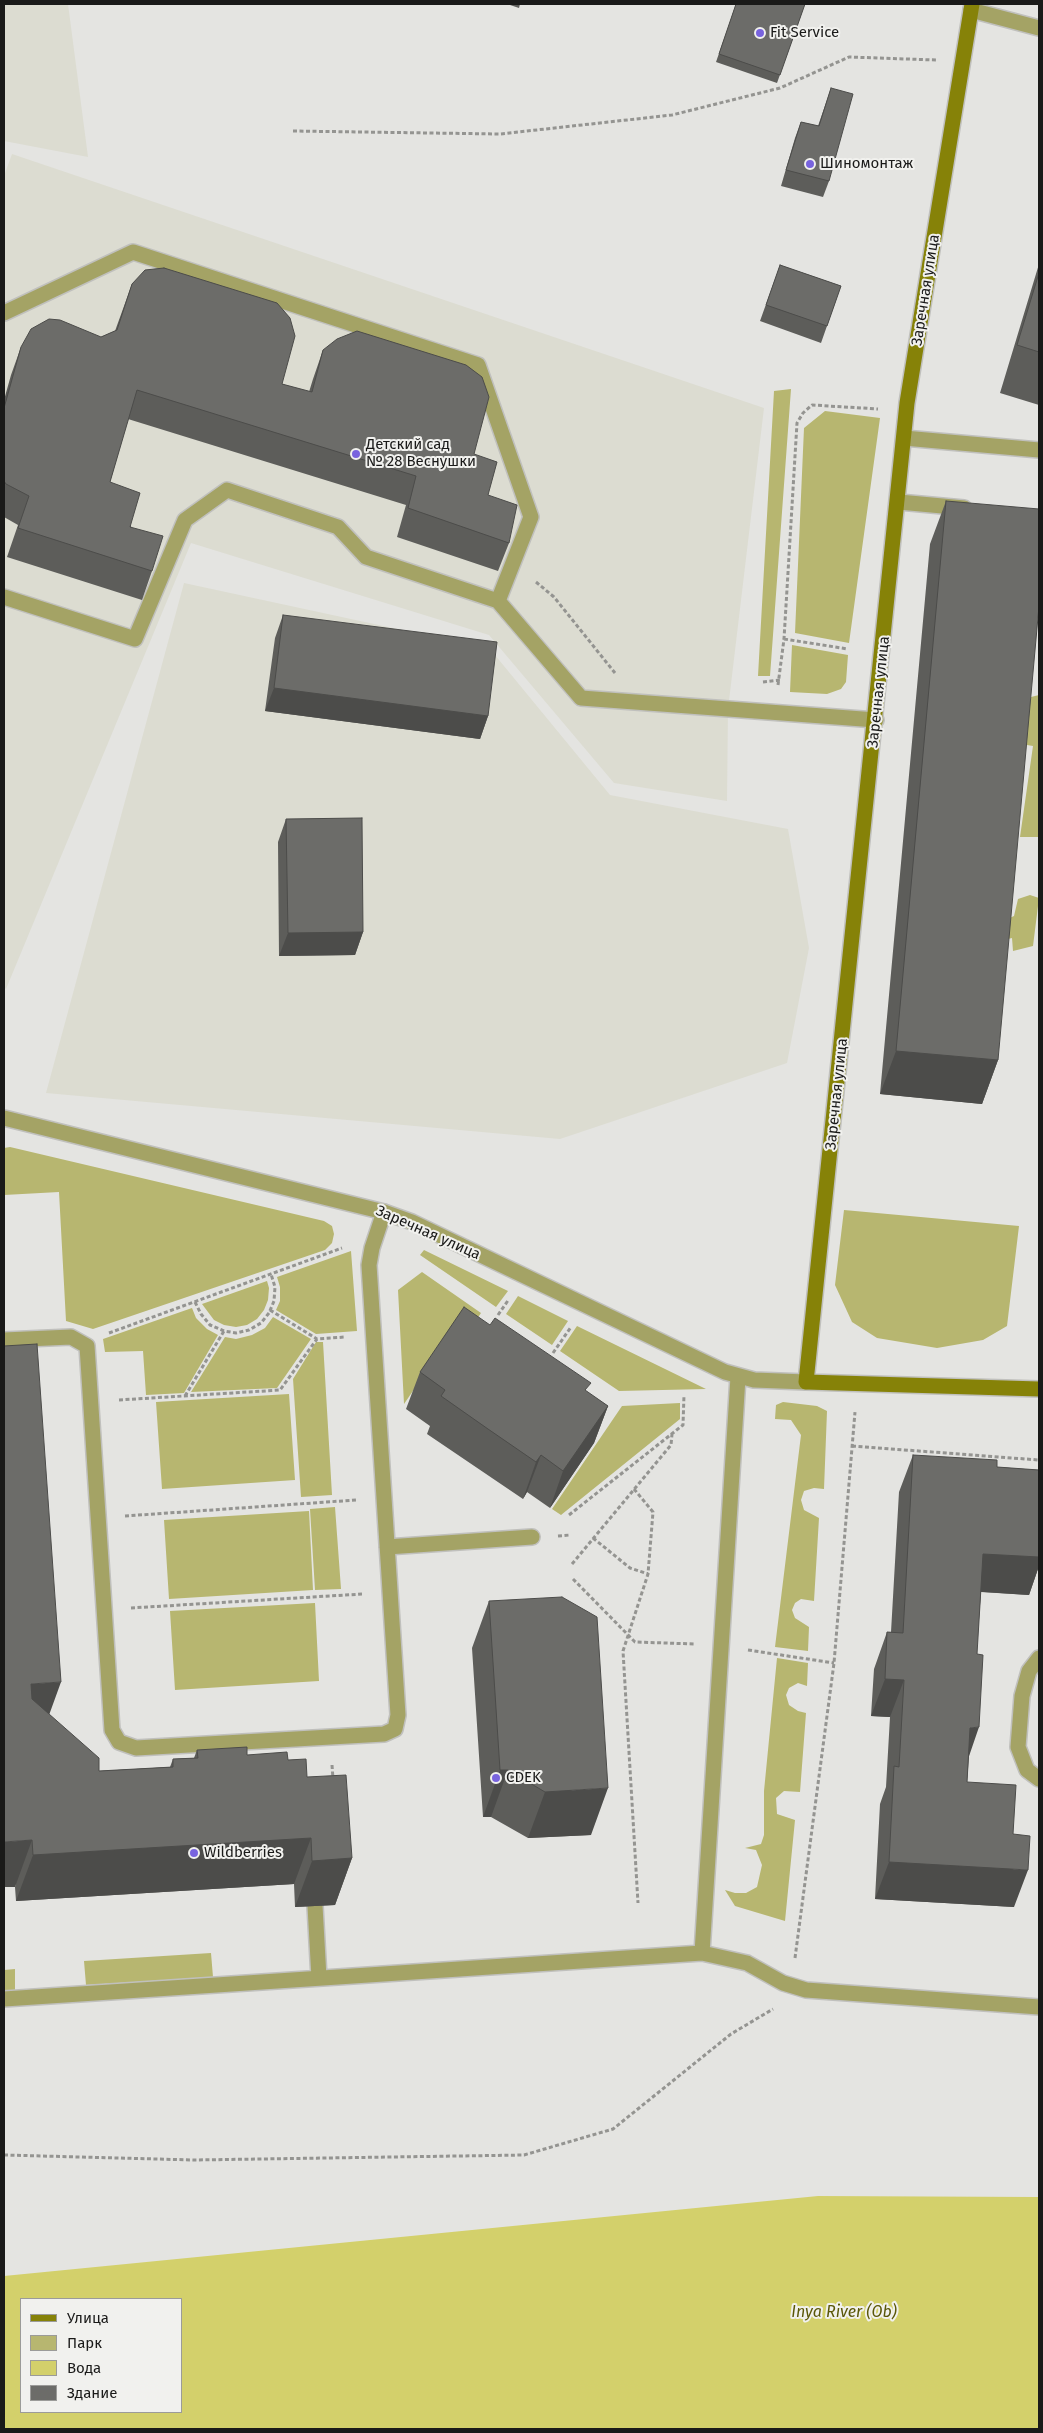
<!DOCTYPE html>
<meta charset="utf-8">
<style>
body{margin:0}
#map{position:relative;width:1043px;height:2433px;overflow:hidden;background:#e4e4e1;font-family:"Fira Sans",sans-serif}
canvas{display:block}
.frame{position:absolute;inset:0;border:5px solid #1a1a19;pointer-events:none}
.legend{position:absolute;left:20px;top:2298px;width:162px;height:115px;box-sizing:border-box;background:#f1f1ee;border:1px solid #9b9b99;margin:0;padding:6px 9px;list-style:none;font-size:15px;color:#1a1a19}
.legend li{display:flex;align-items:center;gap:10px;height:25px}
.legend b{width:25px;border:1px solid #9b9b99}
</style>
<div id="map">
<canvas width="1043" height="2433"></canvas>
<div class="frame"></div>
<ul class="legend">
<li><b style="height:6px;background:#868208"></b>Улица</li>
<li><b style="height:14px;background:#b7b670"></b>Парк</li>
<li><b style="height:14px;background:#d3d06b"></b>Вода</li>
<li><b style="height:14px;background:#6c6c69"></b>Здание</li>
</ul>
</div>
<script>
const g = document.querySelector('canvas').getContext('2d');
g.lineJoin = 'round';
function fill(path, color) { g.fillStyle = color; g.fill(path, 'evenodd'); }
const poly = rows => new Path2D(rows.map(r => 'M' + r).join(''));
function stroke(path, color, width, dash) { g.strokeStyle = color; g.lineWidth = width; g.lineCap = dash ? 'butt' : 'round'; g.setLineDash(dash || []); g.stroke(path); }
function write(font, color, halo, rows, align = 'center') {
  g.font = font + ' "Fira Sans",sans-serif'; g.lineWidth = 4; g.setLineDash([]); g.textBaseline = 'middle'; g.strokeStyle = halo; g.fillStyle = color; for (const [text, x, y, turn = 0] of rows) {
    g.save(); g.translate(x, y); g.rotate((+turn || 0) * Math.PI / 180); g.textAlign = isNaN(turn) ? turn : align; if (halo) g.strokeText(text, 0, 0); g.fillText(text, 0, 0); g.restore();
  }
}
fill(poly([
 [4,4,68,4,88,157,4,141],
 [12,154,764,408,728,709,727,801,614,783,489,635,191,543,6,989,4,987,4,176],
 [184,583,490,649,610,795,788,829,809,948,787,1063,560,1139,46,1093]
]), '#dcdcd1');
fill(poly([
 [791,389,770,676,758,676,774,391],
 [825,411,880,418,849,643,795,633,804,428],
 [792,645,848,655,846,682,841,689,827,694,790,692],
 [1039,695,1039,837,1020,837,1033,746,1015,743,1031,697],
 [1030,895,1039,898,1033,946,1013,951,1012,938,1004,940,1005,920,1014,916,1018,899],
 [10,1147,324,1221,332,1226,334,1234,332,1243,325,1250,93,1329,66,1321,59,1192,4,1195,4,1148],
 [844,1210,1019,1226,1007,1326,983,1340,937,1348,877,1338,852,1322,835,1285],
 [424,1250,508,1291,496,1307,420,1255],
 [351,1251,357,1331,316,1334,276,1310,280,1301,280,1287,277,1277],
 [422,1272,481,1313,459,1346,449,1338,404,1404,398,1290],
 [267,1281,269,1288,268,1300,264,1310,257,1319,247,1325,236,1327,224,1325,214,1320,202,1304],
 [518,1296,568,1321,552,1345,506,1314],
 [192,1308,196,1318,207,1329,218,1335,184,1393,146,1395,143,1351,105,1352,103,1339],
 [273,1317,311,1339,277,1388,191,1392,225,1337,236,1339,252,1335,265,1328],
 [577,1326,706,1389,619,1391,560,1351],
 [316,1342,323,1342,332,1495,301,1497,293,1379],
 [289,1394,295,1480,162,1489,156,1402],
 [783,1402,817,1406,827,1411,824,1489,814,1488,804,1491,801,1500,804,1510,819,1518,814,1601,801,1599,795,1603,792,1610,795,1618,809,1627,808,1651,775,1647,801,1435,791,1420,775,1419,776,1405],
 [680,1403,680,1419,561,1515,552,1509,622,1406],
 [335,1507,341,1589,315,1590,310,1509],
 [309,1511,313,1590,169,1599,164,1520],
 [315,1603,319,1681,175,1690,170,1611],
 [777,1658,808,1663,807,1686,798,1683,789,1688,786,1695,789,1705,798,1711,806,1713,800,1792,784,1791,776,1798,777,1814,795,1820,785,1921,735,1906,725,1890,735,1893,746,1893,757,1887,762,1865,756,1850,745,1848,761,1844,764,1835,764,1791],
 [211,1953,213,1977,86,1985,84,1961],
 [15,1969,15,1990,4,1990,4,1970]
]), '#b7b670');
fill(poly([
 [818,2196,1039,2197,1039,2429,4,2429,4,2276],
 [21,2299,181,2299,181,2412,21,2412]
]), '#d3d06b');
const lane = poly([
 [971,10,1039,28],
 [4,313,133,252,478,365,531,517,498,601],
 [904,438,1039,450],
 [899,502,964,508],
 [4,597,135,639,185,520,227,490,338,527,366,557,498,601,581,698,876,720],
 [4,1340,71,1337,87,1346,112,1730,119,1742,136,1748,384,1734,395,1729,398,1715,369,1265,372,1248,384,1212],
 [387,1547,532,1537],
 [1039,1658,1029,1671,1022,1696,1018,1747,1027,1770,1039,1779],
 [315,1906,319,1978],
 [702,1953,738,1377],
 [4,1999,702,1953,747,1963,783,1983,806,1990,1039,2007]
]);
const street = poly([
 [4,1118,384,1212,412,1222,725,1372,754,1380,806,1382]
]);
const secondary = poly([
 [972,4,907,403,806,1382,1039,1389]
]);
stroke(lane, '#c0c0bd', 18);
stroke(street, '#c0c0bd', 18);
stroke(secondary, '#c0c0bd', 18);
stroke(poly([
 [293,131,500,134,672,115,780,88,849,57,936,60],
 [536,582,554,597,615,673],
 [784,639,848,649],
 [763,682,780,680],
 [778,685,784,639,797,423,803,413,812,405,878,409],
 [195,1302,201,1314,210,1325,224,1331,236,1333,249,1330,261,1323,269,1313,274,1301,275,1287,271,1274],
 [270,1310,317,1339],
 [498,1315,509,1299],
 [109,1333,342,1248],
 [553,1353,571,1327],
 [185,1396,224,1331],
 [119,1400,280,1390,317,1339,345,1337],
 [852,1446,1039,1460],
 [634,1489,653,1512,648,1574,623,1651,638,1903],
 [569,1515,683,1425,684,1395],
 [125,1516,356,1500],
 [558,1536,570,1535],
 [593,1538,630,1568,648,1574],
 [572,1564,671,1445,672,1434],
 [573,1579,635,1642,695,1644],
 [131,1608,362,1594],
 [748,1650,834,1663],
 [332,1765,333,1779],
 [795,1958,834,1663,855,1412],
 [4,2155,194,2160,524,2155,613,2129,731,2034,773,2009]
]), '#949491', 3, [4, 2.5]);
stroke(lane, '#a4a365', 15);
stroke(street, '#a4a365', 15);
stroke(secondary, '#868208', 15);
fill(poly([
 [507,4,520,4,519,8],
 [736,4,805,4,777,83,716,62],
 [831,88,829,181,823,197,781,186,795,138,801,122,818,126],
 [1039,264,1039,405,1000,393],
 [780,265,841,286,821,343,760,321],
 [132,284,282,384,309,392,313,379,323,350,474,454,488,495,509,543,498,571,397,537,406,505,128,419,110,482,152,571,142,600,7,557,18,525,4,517,4,400,11,375,21,347,101,337,115,331],
 [946,501,998,1060,982,1104,880,1094,930,544],
 [283,615,488,716,480,739,265,711,275,638],
 [286,819,363,932,355,955,279,956,278,842],
 [420,1372,587,1392,608,1406,594,1443,550,1508,527,1492,523,1499,427,1434,430,1426,406,1409],
 [913,1455,997,1467,1039,1470,1039,1566,1029,1595,981,1592,969,1756,967,1782,1013,1834,1014,1907,875,1899,880,1804,886,1787,890,1717,871,1716,874,1669,887,1632,891,1632,899,1492],
 [489,1601,591,1835,528,1838,491,1817,483,1817,472,1648],
 [50,1715,99,1771,170,1767,173,1759,194,1758,197,1750,288,1760,307,1777,352,1858,335,1905,295,1907,294,1884,16,1901,15,1887]
]), '#5d5d5a');
fill(poly([
 [274,688,488,716,480,739,265,711],
 [363,932,355,955,279,956,288,933],
 [896,1051,998,1060,982,1104,880,1094],
 [608,1406,594,1443,550,1508,563,1471],
 [541,1455,527,1492,523,1499,536,1462],
 [983,1554,1039,1557,1039,1566,1029,1595,969,1591],
 [885,1679,904,1680,890,1717,871,1716],
 [61,1682,44,1729,14,1731,31,1684],
 [979,1727,966,1765,970,1728],
 [500,1770,508,1770,491,1817,483,1817],
 [608,1788,591,1835,528,1838,545,1792],
 [311,1838,294,1884,16,1901,33,1855],
 [32,1840,15,1887,4,1887,4,1842],
 [352,1858,335,1905,295,1907,312,1861],
 [889,1862,1028,1870,1014,1907,875,1899]
]), '#4c4c4a');
const building = poly([
 [736,4,805,4,780,75,719,54,736,4],
 [831,88,853,94,829,181,786,170,801,122,819,126,831,88],
 [780,265,841,286,827,326,766,305,780,265],
 [164,268,277,303,290,318,295,336,282,384,312,392,323,350,337,339,357,331,466,365,482,377,489,397,474,454,497,462,488,495,517,505,509,543,408,508,416,476,137,390,110,482,140,493,130,527,163,536,152,571,18,528,29,496,6,484,4,481,4,408,21,347,31,329,49,319,60,320,101,337,117,330,132,284,145,270,164,268],
 [1039,273,1039,352,1017,345,1039,273],
 [946,501,1039,509,1039,606,998,1060,896,1051,946,501],
 [283,615,497,642,488,716,274,688,283,615],
 [362,818,363,932,288,933,286,819,362,818],
 [464,1307,490,1325,495,1318,591,1383,585,1390,608,1406,563,1471,541,1455,536,1462,488,1429,441,1396,445,1390,420,1372,464,1307],
 [37,1344,61,1682,31,1684,32,1699,99,1758,99,1771,173,1767,173,1759,198,1758,197,1750,247,1747,247,1755,287,1752,288,1760,306,1759,307,1777,346,1775,352,1858,312,1861,311,1838,33,1855,32,1840,4,1842,4,1346,37,1344],
 [913,1455,997,1460,997,1467,1039,1470,1039,1557,983,1554,977,1654,983,1655,979,1727,970,1728,967,1782,1016,1785,1013,1834,1030,1836,1028,1870,889,1862,894,1766,899,1767,904,1680,885,1679,887,1632,903,1633,913,1455],
 [562,1597,597,1617,608,1788,545,1792,508,1770,500,1770,489,1601,562,1597]
]);
fill(building, '#6c6c69');
stroke(building, '#4c4c4a', 1);
for (const [x, y, r, color] of [
 [760,33,5,"#7863de"],
 [810,164,5,"#7863de"],
 [356,454,5,"#7863de"],
 [496,1778,5,"#7863de"],
 [194,1853,5,"#7863de"]
]) { const dot = new Path2D(); dot.arc(x, y, r, 0, 2 * Math.PI); g.fillStyle = color; g.fill(dot); stroke(dot, '#f1f1ee', 2); }
write('15px', '#1a1a19', '#f1f1ee', [
 ["Fit Service",770,33],
 ["Шиномонтаж",820,164],
 ["Детский сад",366,445],
 ["№ 28 Веснушки",366,462],
 ["CDEK",506,1778],
 ["Wildberries",204,1853]
], 'left');
write('15px', '#1a1a19', '#f1f1ee', [
 ["Заречная улица",926,290,-81],
 ["Заречная улица",879,692,-84],
 ["Заречная улица",837,1094,-84],
 ["Заречная улица",428,1233,24]
]);
write('italic 16px', '#5a5708', '#f1f1ee', [
 ["Inya River (Ob)",844,2313]
]);
</script>
